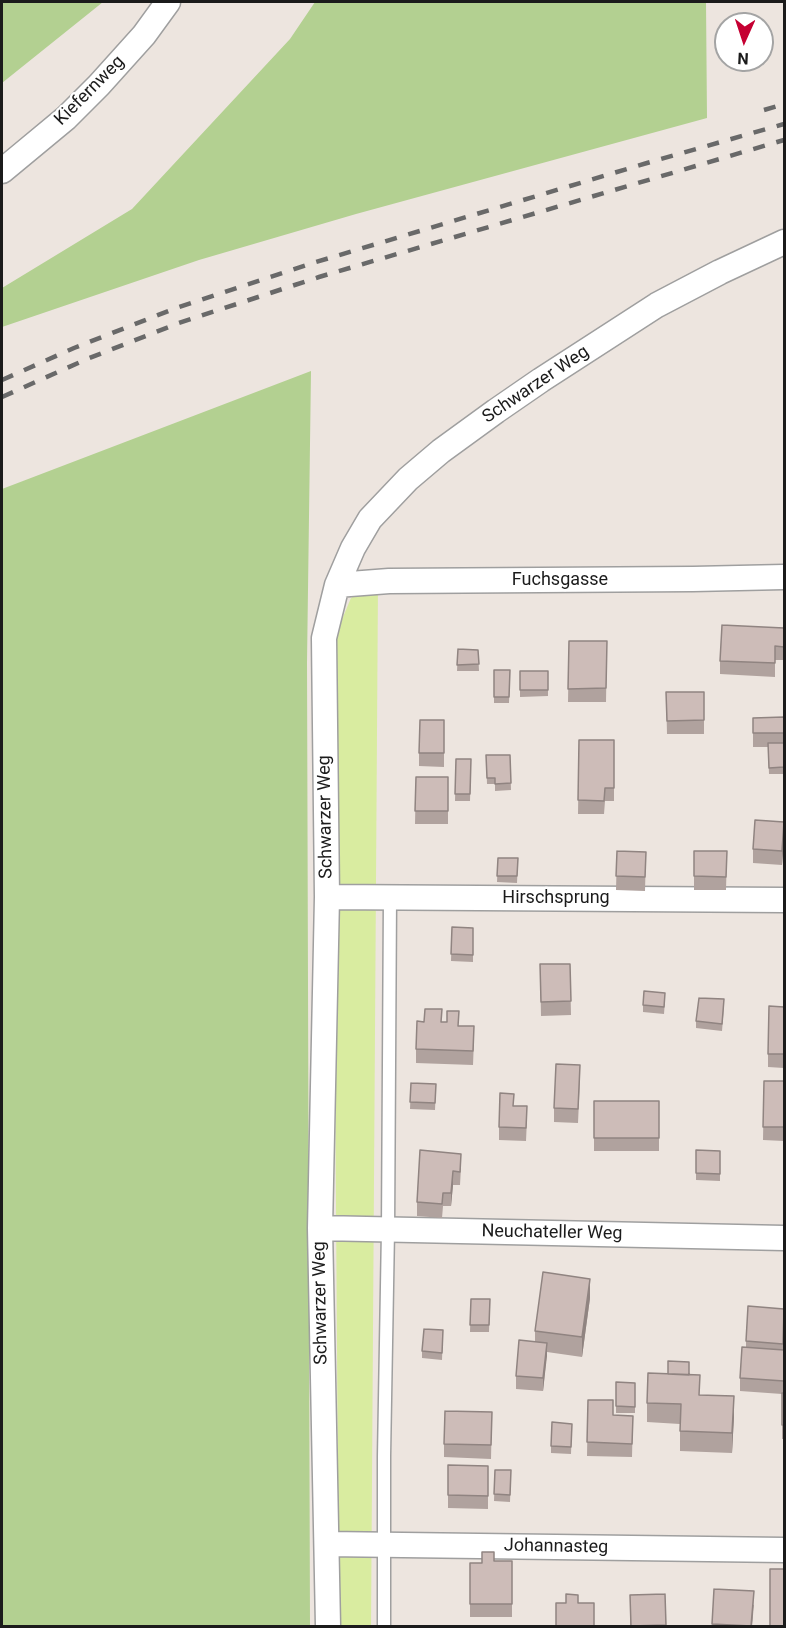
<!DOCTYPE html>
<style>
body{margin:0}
#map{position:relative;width:786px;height:1628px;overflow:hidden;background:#ede5df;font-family:Roboto,sans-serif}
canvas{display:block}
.frame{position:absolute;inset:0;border:3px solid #1b1b1b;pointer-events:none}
.north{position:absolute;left:714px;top:12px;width:60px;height:60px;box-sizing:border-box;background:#fff;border:2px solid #a4a4a4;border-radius:50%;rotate:183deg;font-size:16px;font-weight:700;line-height:24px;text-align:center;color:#1b1b1b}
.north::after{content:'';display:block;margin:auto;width:21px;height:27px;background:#c50032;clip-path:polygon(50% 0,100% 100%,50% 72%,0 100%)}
</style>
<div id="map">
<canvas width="786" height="1628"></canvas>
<div class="frame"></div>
<div class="north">N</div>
</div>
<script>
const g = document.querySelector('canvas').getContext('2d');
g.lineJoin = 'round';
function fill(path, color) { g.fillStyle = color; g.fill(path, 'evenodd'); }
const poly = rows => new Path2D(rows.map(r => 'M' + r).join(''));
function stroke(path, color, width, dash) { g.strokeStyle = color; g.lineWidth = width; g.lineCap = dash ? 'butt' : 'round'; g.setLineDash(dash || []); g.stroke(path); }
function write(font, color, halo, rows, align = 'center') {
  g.font = font + ' Roboto,sans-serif'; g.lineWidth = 4.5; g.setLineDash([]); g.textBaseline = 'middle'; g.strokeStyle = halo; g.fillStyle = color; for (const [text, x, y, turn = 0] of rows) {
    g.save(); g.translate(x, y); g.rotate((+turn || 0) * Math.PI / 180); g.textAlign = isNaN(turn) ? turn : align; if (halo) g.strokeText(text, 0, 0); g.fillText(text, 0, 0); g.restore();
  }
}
fill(poly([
 [378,583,371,1626,339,1626,332,643,351,598]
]), '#d9eca0');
fill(poly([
 [2,2,103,2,2,83],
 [315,2,706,2,707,118,356,214,199,260,2,327,2,288,132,209,290,39],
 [311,371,307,662,310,1626,2,1626,2,489]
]), '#b3d091');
const lane = poly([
 [384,1626,384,1456,388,1230,390,897]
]);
const street = poly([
 [2,171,66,118,99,85,144,35,168,2],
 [337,585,389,581,693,579,784,577],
 [327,897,784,900],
 [320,1228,784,1238],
 [327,1544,784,1550],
 [328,1626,320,1228,327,897,324,638,337,585,353,548,370,519,408,479,441,451,496,411,541,380,657,305,720,272,784,242]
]);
stroke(lane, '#9f9f9f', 15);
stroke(street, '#9f9f9f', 27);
stroke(lane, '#fff', 12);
stroke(street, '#fff', 24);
stroke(poly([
 [764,110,784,104],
 [2,380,74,348,176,308,316,262,647,163,784,124],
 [2,397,87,359,179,323,319,277,784,140]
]), '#696969', 4.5, [12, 12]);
fill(poly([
 [784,628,784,660,775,660,775,677,720,674,720,661],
 [569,641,607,641,606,702,568,702],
 [458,649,478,650,479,671,457,671],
 [494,670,510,670,509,703,494,703],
 [520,671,548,671,548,696,520,697],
 [666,692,704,692,704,734,667,734],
 [784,717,784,774,769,774,768,747,753,747,753,718],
 [444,720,444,767,419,766,419,753],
 [579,740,614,740,614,801,605,801,604,814,578,814],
 [486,755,510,755,511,790,495,791,495,784,487,784],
 [456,759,471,759,470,801,455,801],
 [416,777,448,777,448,824,415,824],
 [784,836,782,865,753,863,753,849],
 [617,851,646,852,645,891,616,890],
 [694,851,727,851,726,890,694,890],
 [498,858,518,858,517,883,497,882],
 [452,927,473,928,473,962,451,961],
 [540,964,570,964,571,1015,541,1016],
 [665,1000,664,1014,643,1012,643,1005],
 [724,1006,722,1031,696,1028,696,1021],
 [784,1007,784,1068,768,1067,768,1054],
 [442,1022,459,1026,474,1040,473,1065,416,1063,416,1049],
 [580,1078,578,1123,554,1122,554,1108],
 [764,1081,784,1081,784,1141,763,1140],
 [411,1083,436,1084,435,1110,410,1109],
 [594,1101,659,1101,659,1151,594,1151],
 [514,1106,527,1119,526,1141,499,1140,499,1127],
 [420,1150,461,1167,460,1185,453,1185,451,1206,443,1206,442,1218,417,1216,417,1202],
 [696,1150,720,1151,720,1181,696,1180],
 [590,1298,582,1357,547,1352,543,1391,516,1389,516,1376,535,1342,535,1331],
 [471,1299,490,1299,489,1332,470,1332],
 [784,1309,784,1439,782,1439,782,1394,740,1391,740,1378,746,1347,746,1341],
 [443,1330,442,1360,422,1358,422,1351],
 [616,1382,635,1383,635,1413,616,1413],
 [700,1395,734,1416,732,1453,680,1451,680,1424,647,1422,647,1403],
 [588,1400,613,1415,633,1416,632,1457,587,1456],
 [492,1412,491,1459,444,1457,444,1444],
 [572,1424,571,1454,551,1453,551,1446],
 [448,1465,488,1466,488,1509,448,1508],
 [495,1470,511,1470,510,1502,494,1501],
 [494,1561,512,1561,512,1617,470,1617,470,1563,482,1563],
 [714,1589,754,1605,752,1626,712,1626],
 [665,1594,666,1626,630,1626,630,1595]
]), '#b0a29e');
fill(poly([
 [784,822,784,836,782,865,782,851],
 [453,1171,453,1185,451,1206,451,1193],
 [590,1279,590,1298,582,1357,582,1337],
 [547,1343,547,1356,543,1391,543,1378],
 [734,1396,734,1416,732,1453,732,1433],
 [754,1591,752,1626,751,1626]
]), '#908481');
const building = poly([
 [722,625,784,628,784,647,775,646,775,663,720,661,722,625],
 [569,641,607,641,606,688,568,689,569,641],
 [458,649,478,650,479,664,457,665,458,649],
 [494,670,510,670,509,697,494,697,494,670],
 [520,671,548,671,548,690,520,690,520,671],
 [666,692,704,692,704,720,667,721,666,692],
 [784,717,784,733,753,733,753,718,784,717],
 [420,720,444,720,444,753,419,753,420,720],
 [579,740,614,740,614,788,605,788,604,801,578,800,579,740],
 [768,743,784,743,784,767,769,768,768,743],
 [486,755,510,755,511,783,495,784,495,778,487,778,486,755],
 [456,759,471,759,470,794,455,794,456,759],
 [416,777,448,777,448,811,415,811,416,777],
 [755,820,784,822,782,851,753,849,755,820],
 [617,851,646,852,645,877,616,876,617,851],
 [694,851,727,851,726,877,694,876,694,851],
 [498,858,518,858,517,876,497,876,498,858],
 [452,927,473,928,473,955,451,954,452,927],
 [540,964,570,964,571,1001,541,1002,540,964],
 [644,991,665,993,664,1007,643,1005,644,991],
 [699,998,724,999,722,1024,696,1021,699,998],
 [769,1006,784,1007,784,1054,768,1054,769,1006],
 [425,1009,442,1009,441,1022,447,1022,447,1011,459,1011,458,1026,474,1026,473,1051,416,1049,417,1021,424,1022,425,1009],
 [556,1064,580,1065,578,1109,554,1108,556,1064],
 [764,1081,784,1081,784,1127,763,1127,764,1081],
 [411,1083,436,1084,435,1103,410,1102,411,1083],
 [500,1093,514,1094,513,1106,527,1106,526,1128,499,1127,500,1093],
 [594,1101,659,1101,659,1138,594,1138,594,1101],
 [420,1150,461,1154,460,1172,453,1171,451,1193,443,1193,442,1204,417,1202,420,1150],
 [696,1150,720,1151,720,1174,696,1173,696,1150],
 [543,1272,590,1279,582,1337,535,1331,543,1272],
 [471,1299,490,1299,489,1325,470,1325,471,1299],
 [748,1306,784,1309,783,1344,746,1341,748,1306],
 [424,1329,443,1330,442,1353,422,1351,424,1329],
 [519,1340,547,1343,543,1378,516,1376,519,1340],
 [742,1347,784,1350,784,1381,740,1378,742,1347],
 [668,1361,689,1362,689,1375,668,1374,668,1361],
 [648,1373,700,1375,699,1395,734,1396,732,1433,680,1431,681,1404,647,1403,648,1373],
 [616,1382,635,1383,635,1407,616,1406,616,1382],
 [782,1393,784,1393,784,1425,782,1425,782,1393],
 [588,1400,613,1400,613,1415,633,1416,632,1444,587,1442,588,1400],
 [445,1411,492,1412,491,1445,444,1444,445,1411],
 [552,1422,572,1424,571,1447,551,1446,552,1422],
 [448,1465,488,1466,488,1496,448,1495,448,1465],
 [495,1470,511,1470,510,1495,494,1494,495,1470],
 [482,1552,494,1552,494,1561,512,1561,512,1604,470,1604,470,1563,482,1563,482,1552],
 [770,1569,784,1569,784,1626,770,1626,770,1569],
 [714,1589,754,1591,751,1626,712,1624,714,1589],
 [566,1594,578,1595,578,1603,594,1603,594,1626,556,1626,556,1603,566,1603,566,1594],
 [665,1594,666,1625,631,1626,630,1595,665,1594]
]);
fill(building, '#cdbcb8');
stroke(building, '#908481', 1.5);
write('18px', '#1b1b1b', '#fff', [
 ["Kiefernweg",90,91,-45],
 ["Schwarzer Weg",536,385,-34],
 ["Fuchsgasse",560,580],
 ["Schwarzer Weg",326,817,-91],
 ["Hirschsprung",556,898],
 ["Neuchateller Weg",552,1233,1],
 ["Schwarzer Weg",321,1303,-91],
 ["Johannasteg",556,1547,1]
]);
</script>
